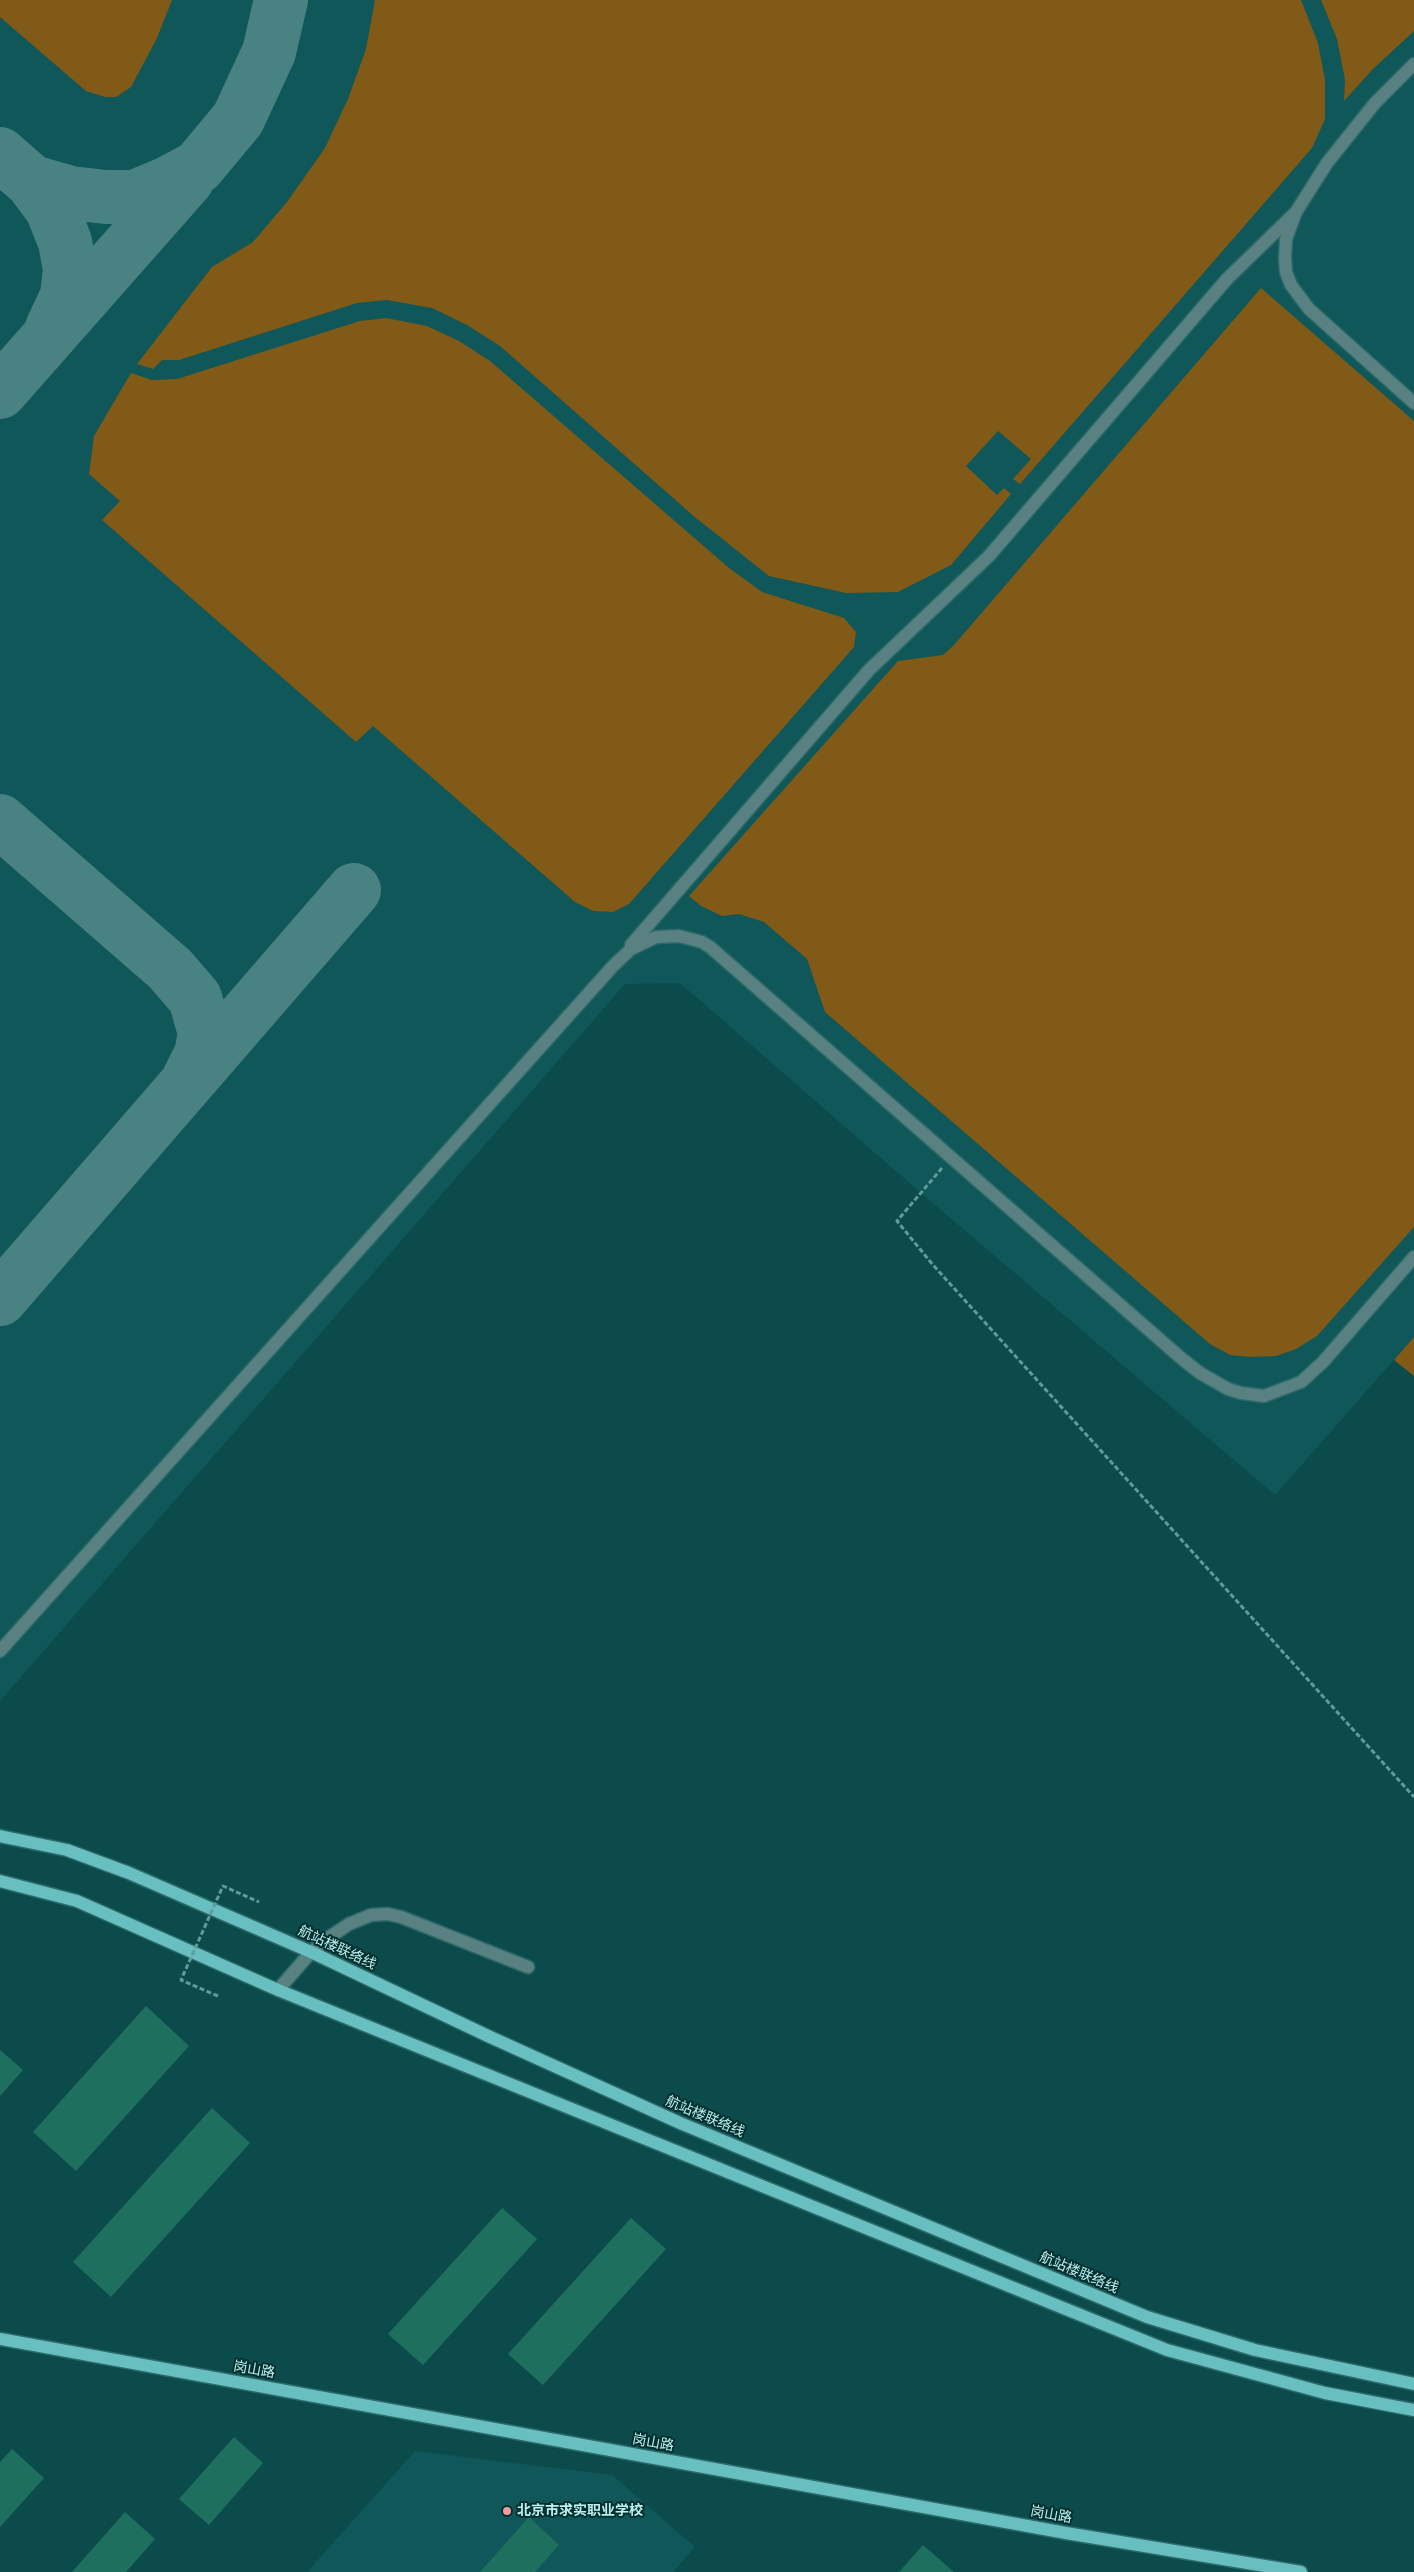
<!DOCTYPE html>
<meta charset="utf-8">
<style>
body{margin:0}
canvas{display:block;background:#0c4b4c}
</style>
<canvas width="1414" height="2572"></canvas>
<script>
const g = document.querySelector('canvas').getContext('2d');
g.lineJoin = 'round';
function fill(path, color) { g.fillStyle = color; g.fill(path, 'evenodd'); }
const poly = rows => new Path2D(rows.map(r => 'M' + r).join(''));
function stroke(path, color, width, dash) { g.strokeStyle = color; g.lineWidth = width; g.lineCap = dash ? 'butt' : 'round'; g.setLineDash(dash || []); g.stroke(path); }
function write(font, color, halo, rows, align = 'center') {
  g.font = font + ' Manrope,"Noto Sans SC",sans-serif'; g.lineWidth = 4; g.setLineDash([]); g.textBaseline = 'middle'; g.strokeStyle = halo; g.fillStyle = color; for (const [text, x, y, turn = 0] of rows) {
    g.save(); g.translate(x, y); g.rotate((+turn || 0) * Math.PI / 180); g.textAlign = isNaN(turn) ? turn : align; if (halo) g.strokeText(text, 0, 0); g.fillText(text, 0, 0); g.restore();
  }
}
fill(poly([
 [0,0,1414,0,1414,1337,1275,1495,921,1193,680,983,625,984,0,1701],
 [415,2451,612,2475,695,2547,673,2572,307,2572]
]), '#0f5758');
fill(poly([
 [0,0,172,0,157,38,131,87,116,97,105,97,86,91,0,17],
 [375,0,1301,0,1318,43,1325,80,1325,119,1312,148,1020,484,1013,479,1031,459,998,431,966,466,997,495,1004,488,1011,494,951,565,898,592,846,593,769,576,696,518,500,346,467,325,432,308,387,300,357,303,179,360,162,360,153,369,137,364,212,267,253,242,287,202,325,148,348,99,366,49],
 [1321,0,1414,0,1414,31,1373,69,1344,101,1345,80,1337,39],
 [1261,288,1414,421,1414,1227,1317,1336,1296,1349,1276,1356,1251,1357,1230,1355,1210,1344,825,1012,807,959,764,922,739,914,722,916,701,906,689,896,898,661,943,655,954,645],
 [386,318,427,326,459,341,490,361,729,568,762,592,844,618,856,632,854,647,629,904,613,912,593,911,575,902,373,726,356,742,102,520,120,501,89,474,94,436,131,373,152,380,177,379,360,321],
 [1414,1337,1414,1376,1394,1360]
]), '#805a16');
stroke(poly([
 [0,154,32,182,52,209,65,242,70,269,67,296,52,328],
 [32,182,71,193,106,197,135,197,166,184,198,167,238,119,269,52,281,0],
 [0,392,187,180],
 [0,821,170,969,195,998,205,1033,201,1054,188,1080],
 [0,1299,354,890]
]), '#488283', 54);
fill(poly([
 [146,2006,189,2046,76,2171,33,2132],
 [0,2050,23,2070,0,2096],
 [212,2108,250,2143,111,2297,73,2262],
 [502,2208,537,2239,423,2365,388,2334],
 [631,2218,666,2249,543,2385,508,2354],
 [234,2437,263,2463,209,2525,179,2499],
 [12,2449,44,2478,0,2527,0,2462],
 [125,2512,155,2539,126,2572,72,2572],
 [529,2517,559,2545,535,2572,480,2572],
 [923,2545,954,2572,899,2572]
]), '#1f6f5f');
const minor = poly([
 [1414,64,1375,103,1327,163,1296,212,1286,239,1285,259,1286,272,1291,285,1309,309,1414,403],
 [631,945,869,670,989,556,1227,279,1296,212],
 [0,1651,613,966,631,949,656,937,679,936,702,942,710,947,1181,1358,1200,1373,1228,1389,1241,1393,1264,1396,1301,1382,1323,1362,1414,1257],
 [278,1990,311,1952,331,1936,349,1924,371,1915,388,1914,401,1917,528,1967]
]);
const major = poly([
 [0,1836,67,1850,129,1873,311,1952,488,2036,680,2123,1147,2317,1255,2350,1414,2384],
 [0,1881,77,1901,278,1990,1167,2350,1325,2393,1414,2410],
 [0,2339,1066,2533,1301,2572]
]);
stroke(minor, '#2c6969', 15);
stroke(major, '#2c6969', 15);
stroke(poly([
 [942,1168,897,1221,933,1265,1414,1797]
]), '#619a9a', 3, [5, 2.5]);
stroke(minor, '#598182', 12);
stroke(major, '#67bfc0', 12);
stroke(poly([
 [218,1996,181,1980,223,1886,259,1902]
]), '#619a9a', 3, [5, 2.5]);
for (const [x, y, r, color] of [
 [507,2511,5,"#f49b9f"]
]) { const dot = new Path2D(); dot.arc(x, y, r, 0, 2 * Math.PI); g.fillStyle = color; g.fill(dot); stroke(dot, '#003030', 2); }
write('14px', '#beefef', '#003030', [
 ["航站楼联络线",337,1948,25],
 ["航站楼联络线",705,2117,23],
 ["航站楼联络线",1079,2273,23],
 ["岗山路",254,2370,10],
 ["岗山路",653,2443,10],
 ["岗山路",1051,2515,10]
]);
write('bold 14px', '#beefef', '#003030', [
 ["北京市求实职业学校",517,2511]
], 'left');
</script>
